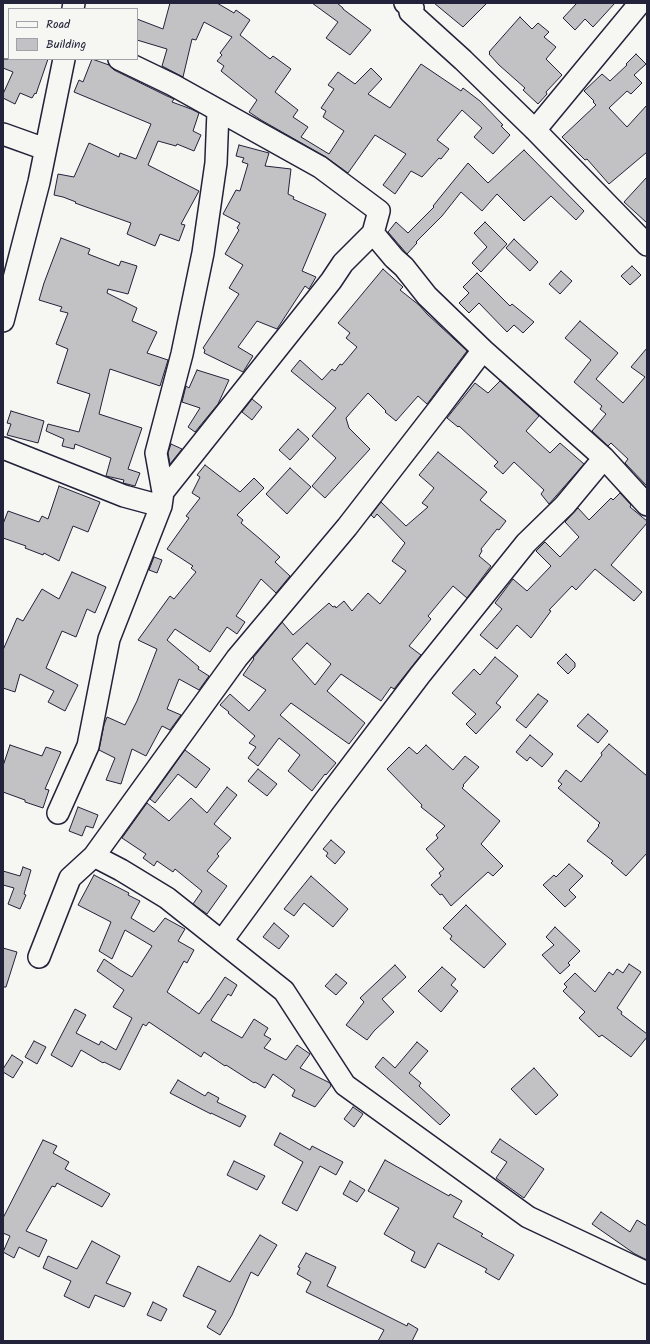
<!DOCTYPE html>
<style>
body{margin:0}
#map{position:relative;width:650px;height:1344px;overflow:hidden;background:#f6f6f2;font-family:Kalam,sans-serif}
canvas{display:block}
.frame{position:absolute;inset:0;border:4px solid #22223b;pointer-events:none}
.legend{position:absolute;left:8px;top:8px;width:130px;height:52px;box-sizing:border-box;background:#f6f6f2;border:1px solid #a1a1a9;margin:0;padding:5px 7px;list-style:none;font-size:12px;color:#22223b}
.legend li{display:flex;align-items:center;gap:8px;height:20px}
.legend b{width:20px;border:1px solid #a1a1a9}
</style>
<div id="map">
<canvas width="650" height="1344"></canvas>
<div class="frame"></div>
<ul class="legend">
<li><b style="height:5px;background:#f6f6f2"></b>Road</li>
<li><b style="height:11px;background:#c2c2c4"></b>Building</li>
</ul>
</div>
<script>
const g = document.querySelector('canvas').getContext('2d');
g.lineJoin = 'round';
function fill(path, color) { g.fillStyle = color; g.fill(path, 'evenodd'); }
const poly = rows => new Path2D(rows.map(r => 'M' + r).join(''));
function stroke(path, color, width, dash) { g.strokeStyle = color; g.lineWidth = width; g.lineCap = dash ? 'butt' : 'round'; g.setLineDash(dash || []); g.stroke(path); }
const building = poly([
 [170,3,217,3,234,13,236,10,250,20,240,35,270,59,273,56,291,69,275,92,298,110,293,117,308,127,301,137,329,154,344,131,323,117,326,111,321,108,334,89,328,85,338,72,355,84,371,68,382,79,368,94,390,108,421,64,461,91,463,88,480,101,503,125,501,126,510,135,493,154,474,137,482,128,462,110,437,140,449,149,441,159,439,158,422,177,411,171,395,194,383,185,406,154,375,135,348,173,326,157,261,120,249,112,257,100,221,71,224,66,217,61,222,55,220,53,232,37,204,22,196,40,192,39,183,77,162,66,167,49,137,40,137,19,163,29,170,3],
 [312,3,337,3,343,8,343,9,371,30,350,55,326,38,338,22,312,3],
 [434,3,487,3,463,27,434,3],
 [577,3,615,3,593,27,585,19,575,30,563,18,577,3],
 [520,17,532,29,538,23,549,32,544,37,556,47,546,59,562,75,546,92,547,94,538,104,523,90,525,88,499,65,489,54,490,53,489,52,520,17],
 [636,54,646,64,634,75,642,83,631,94,627,91,609,108,627,127,647,105,647,152,609,184,587,159,585,160,562,137,596,105,593,102,594,101,584,91,602,74,610,81,627,65,626,64,636,54],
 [3,59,48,59,36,94,35,93,32,98,20,93,15,104,3,98,3,94,13,72,3,68,3,59],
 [92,59,109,65,114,70,167,96,174,99,172,102,191,109,199,113,193,131,201,135,194,151,177,144,176,146,158,141,148,165,199,191,181,224,185,225,179,241,160,234,155,246,127,234,131,223,75,203,76,202,63,197,54,195,58,174,74,177,89,143,119,157,120,153,136,159,151,124,74,92,79,80,83,82,92,59],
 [239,145,269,153,265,166,291,169,288,194,294,197,293,199,326,214,302,271,316,277,309,289,305,286,277,329,257,321,238,347,253,356,243,372,204,353,205,350,203,348,239,294,229,288,243,265,225,254,239,230,237,228,240,223,223,214,236,190,240,191,248,164,242,162,244,158,236,156,239,145],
 [524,150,584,211,576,220,551,196,524,221,497,194,482,211,461,192,442,216,416,242,417,243,407,254,388,232,396,222,408,233,434,207,433,206,468,163,488,183,524,150],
 [647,177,647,223,624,202,647,177],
 [485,222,507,244,481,272,472,263,487,247,474,233,485,222],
 [61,238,90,249,88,254,119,266,121,261,137,266,128,294,108,289,107,293,137,308,132,321,157,332,147,353,168,360,160,386,110,369,99,414,142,428,128,469,140,473,135,486,123,483,124,480,106,476,111,458,75,444,74,449,62,446,64,439,46,431,48,424,79,432,90,394,57,383,68,349,56,344,68,313,60,311,62,307,39,300,44,283,61,238],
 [514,239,538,262,530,271,506,248,514,239],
 [632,266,641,275,630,285,621,276,632,266],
 [383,269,403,287,400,290,419,305,427,314,467,351,427,404,418,396,396,421,385,412,386,411,368,393,346,418,349,428,370,449,325,498,312,486,336,458,312,436,336,408,291,371,300,360,322,380,332,369,335,371,340,364,342,365,357,347,346,338,350,333,338,323,383,269],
 [561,271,572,281,560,294,549,284,561,271],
 [477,273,510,306,512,304,534,322,523,333,514,325,507,332,479,303,469,313,459,303,469,293,463,287,477,273],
 [580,321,618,353,596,379,623,403,645,377,631,367,647,348,647,486,625,463,628,459,611,443,608,446,592,431,606,414,600,409,602,406,574,382,591,360,565,338,580,321],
 [197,370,229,380,218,404,195,432,188,427,200,408,182,402,186,386,189,388,197,370],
 [500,381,539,416,526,431,550,453,560,443,584,464,549,504,541,494,544,490,514,462,503,474,494,466,498,462,459,426,458,427,447,418,475,383,488,393,500,381],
 [252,399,262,407,252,420,242,412,252,399],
 [11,411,44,421,38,443,7,435,11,424,7,423,11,411],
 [298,429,309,439,290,460,279,450,298,429],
 [171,444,182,449,170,464,168,453,171,444],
 [438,452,487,492,480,500,506,521,499,530,497,529,481,549,482,551,479,556,491,566,467,598,453,586,428,616,431,619,409,646,421,655,394,689,391,687,381,701,341,674,327,691,365,723,349,744,291,703,280,715,336,763,326,775,325,774,312,791,288,771,300,755,279,738,258,766,248,758,256,747,249,743,255,736,228,713,229,712,220,705,230,694,249,711,266,690,243,675,254,659,253,658,282,622,293,635,329,603,333,607,335,606,336,608,344,601,352,611,368,593,380,604,406,571,392,561,405,543,377,514,374,518,371,515,381,502,406,526,428,507,422,503,434,488,419,475,438,452],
 [307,643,331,664,315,685,292,659,307,643],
 [205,465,240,492,254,478,264,488,237,515,243,520,241,523,260,539,280,557,275,562,290,576,276,593,261,579,236,616,245,622,237,634,227,627,210,652,175,629,167,640,199,667,198,669,209,676,199,690,179,679,167,709,181,715,170,730,162,726,146,756,132,749,121,784,106,780,115,758,99,750,104,725,107,717,125,725,137,701,157,649,138,640,170,596,174,599,196,572,191,568,193,566,167,549,189,518,186,516,200,498,192,493,200,477,197,475,205,465],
 [290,468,311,487,287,514,266,494,290,468],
 [59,486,100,502,88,532,73,526,59,561,44,553,43,555,25,548,26,546,3,538,3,524,8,511,39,522,42,516,48,519,59,486],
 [620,493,631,505,630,507,647,521,647,523,611,565,642,592,634,601,595,569,576,590,572,586,549,610,551,611,531,638,517,625,497,649,480,635,502,609,495,603,513,579,527,591,551,566,536,551,545,542,560,557,579,537,565,522,578,508,589,520,611,498,613,500,620,493],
 [154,557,162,560,157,573,149,570,154,557],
 [72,572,106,587,95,613,87,609,76,637,62,631,46,668,78,685,65,711,48,702,54,691,20,674,15,692,3,688,3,650,17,618,23,621,42,589,59,599,72,572],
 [566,654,575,663,575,667,568,674,557,663,566,654],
 [495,657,518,676,496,703,501,707,476,734,466,724,476,714,452,693,474,669,480,675,495,657],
 [538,694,548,701,526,728,516,720,538,694],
 [588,714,608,731,598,743,577,726,588,714],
 [530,735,553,754,542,767,530,757,527,761,516,752,530,735],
 [609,744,647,776,647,853,626,876,611,863,613,861,587,841,599,826,598,825,600,823,558,788,562,784,558,781,566,770,581,782,602,755,601,753,609,744],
 [10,745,42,756,46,747,61,752,45,789,49,790,43,808,25,802,25,800,3,792,3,766,10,745],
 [426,745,453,770,465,756,479,767,463,785,464,786,462,788,500,821,481,844,503,866,493,876,488,872,451,906,442,894,440,895,431,885,441,876,439,873,444,869,426,849,438,838,436,835,445,826,421,807,422,805,387,769,409,747,417,754,426,745],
 [185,750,210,769,196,788,178,774,155,803,150,799,185,750],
 [258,769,277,784,267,796,248,781,258,769],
 [227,787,237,795,214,824,231,838,217,854,219,856,207,871,227,886,207,914,193,904,202,891,175,869,173,872,157,861,154,866,143,858,146,854,122,838,147,803,169,821,191,798,207,813,227,787],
 [78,807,98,815,93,828,86,826,82,836,69,831,78,807],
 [331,840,345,852,335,864,326,856,328,853,323,849,331,840],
 [569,864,583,876,569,890,576,897,565,907,543,885,554,875,556,877,569,864],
 [23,867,31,870,24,894,26,895,20,909,8,904,14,888,3,885,3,871,20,876,23,867],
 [94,875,129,893,128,895,140,901,131,918,154,932,165,918,185,929,178,941,194,950,187,963,184,961,167,992,199,1014,208,1001,209,1001,225,977,237,985,231,996,228,994,211,1020,212,1021,242,1038,254,1019,268,1028,264,1035,271,1039,264,1048,286,1060,297,1045,310,1054,300,1068,330,1083,331,1086,315,1107,292,1096,295,1090,273,1074,265,1088,255,1082,254,1083,226,1065,225,1066,204,1052,201,1057,149,1022,146,1026,143,1024,120,1070,104,1062,103,1063,81,1050,72,1067,51,1055,75,1009,86,1015,76,1033,99,1045,101,1041,116,1050,132,1018,113,1007,124,990,97,971,104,959,120,970,132,977,152,946,125,930,112,959,99,951,111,922,78,905,94,875],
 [311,876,348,909,333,927,304,903,294,916,284,909,311,876],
 [466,905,506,944,484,968,450,939,452,936,443,928,466,905],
 [274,923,289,936,279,949,263,937,274,923],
 [555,927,580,951,568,963,570,965,560,974,542,955,554,945,546,937,555,927],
 [3,948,17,952,6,987,3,987,3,948],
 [629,964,641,972,617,1008,622,1012,621,1014,647,1034,647,1037,631,1057,602,1035,599,1037,579,1018,585,1012,563,991,567,987,564,984,575,973,595,992,609,972,613,975,617,969,623,973,629,964],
 [395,965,406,977,382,999,394,1012,374,1031,367,1040,346,1025,364,1002,360,998,395,965],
 [442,967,456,979,451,985,458,991,441,1012,418,991,442,967],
 [336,974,347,983,336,995,325,986,336,974],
 [34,1041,46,1047,37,1064,25,1057,34,1041],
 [417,1042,428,1051,409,1073,421,1083,419,1086,450,1115,440,1125,417,1104,375,1067,383,1057,395,1068,417,1042],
 [12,1055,23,1062,13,1078,3,1072,3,1069,12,1055],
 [534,1068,558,1095,536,1115,511,1089,534,1068],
 [178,1080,205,1096,208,1092,219,1098,217,1102,246,1116,240,1127,211,1113,211,1114,170,1093,178,1080],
 [353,1107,363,1114,354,1127,344,1119,353,1107],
 [280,1133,310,1150,312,1146,343,1162,336,1175,320,1166,297,1211,282,1203,303,1162,274,1145,280,1133],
 [500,1139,544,1169,524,1198,496,1178,507,1162,491,1152,500,1139],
 [43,1140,57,1146,53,1153,69,1162,65,1169,110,1194,102,1207,57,1183,55,1187,52,1186,26,1231,47,1240,39,1257,19,1247,14,1258,3,1252,10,1236,3,1233,3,1218,43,1140],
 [385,1160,449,1196,450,1194,462,1201,453,1217,483,1234,481,1236,514,1255,499,1280,485,1272,487,1269,438,1243,425,1268,411,1261,415,1252,384,1234,399,1208,368,1191,385,1160],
 [234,1161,265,1176,257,1190,227,1175,234,1161],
 [350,1181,365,1190,357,1202,343,1194,350,1181],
 [601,1212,630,1232,637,1220,647,1226,647,1260,635,1254,592,1224,601,1212],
 [260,1235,277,1245,258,1276,251,1272,232,1315,220,1335,207,1327,216,1311,183,1296,198,1266,230,1282,260,1235],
 [92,1241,120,1256,106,1283,131,1293,124,1307,95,1295,89,1308,64,1296,71,1281,43,1268,48,1256,77,1269,92,1241],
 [306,1253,336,1267,327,1286,407,1326,408,1323,418,1329,412,1341,378,1341,384,1330,306,1292,311,1282,297,1274,300,1268,298,1267,306,1253],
 [153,1302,167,1309,161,1321,147,1315,153,1302]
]);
fill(building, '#c2c2c4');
stroke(building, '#22223b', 1);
const minor = poly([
 [405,3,413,8,410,12,463,60,535,130,647,245],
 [73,9,74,3],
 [119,59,173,85,320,167,379,211,373,233,394,258,404,267,427,296,483,350,604,458,647,505],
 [535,130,640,3],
 [3,134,45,149],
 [3,321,39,182,64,59],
 [3,448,124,496,161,506],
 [163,492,331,281,343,263,373,233],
 [58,813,88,746,109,639,161,506,163,492,156,453,182,354,203,253,216,163,218,111],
 [94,856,237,658,347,527,440,407,483,350],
 [222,941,323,803,420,675,526,543,565,505,604,458],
 [39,957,70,878,94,856,121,870,167,898,284,991,345,1085,528,1217,647,1273]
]);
stroke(minor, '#22223b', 24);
stroke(minor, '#f6f6f2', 21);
</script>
